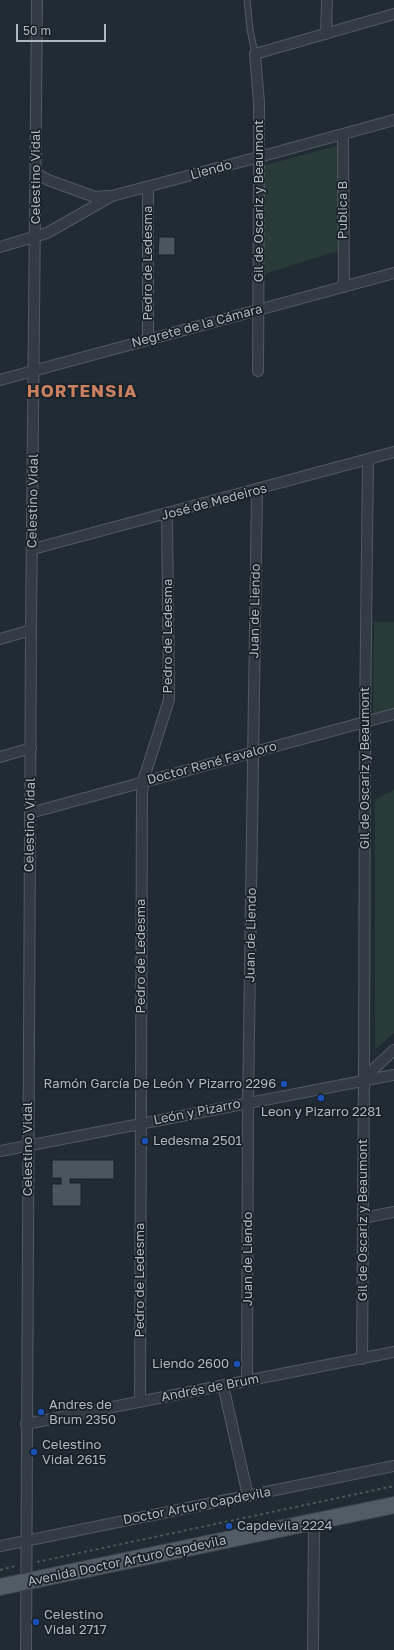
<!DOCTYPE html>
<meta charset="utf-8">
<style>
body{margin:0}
#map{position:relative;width:394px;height:1650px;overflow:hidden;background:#202b33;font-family:"Golos Text",sans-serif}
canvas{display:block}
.scale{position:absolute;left:16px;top:24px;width:90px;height:18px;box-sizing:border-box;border:2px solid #adb8c1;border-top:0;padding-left:5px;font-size:12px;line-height:14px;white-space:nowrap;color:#adb8c1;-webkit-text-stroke:3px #192128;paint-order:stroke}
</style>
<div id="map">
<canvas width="394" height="1650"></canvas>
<div class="scale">50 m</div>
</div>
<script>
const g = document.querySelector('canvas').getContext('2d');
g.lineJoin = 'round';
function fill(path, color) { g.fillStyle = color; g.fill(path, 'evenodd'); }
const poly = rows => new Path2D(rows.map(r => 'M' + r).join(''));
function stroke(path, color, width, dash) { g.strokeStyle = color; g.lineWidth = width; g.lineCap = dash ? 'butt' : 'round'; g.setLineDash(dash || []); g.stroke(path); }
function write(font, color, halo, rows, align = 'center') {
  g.font = font + ' "Golos Text",sans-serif'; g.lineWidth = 3.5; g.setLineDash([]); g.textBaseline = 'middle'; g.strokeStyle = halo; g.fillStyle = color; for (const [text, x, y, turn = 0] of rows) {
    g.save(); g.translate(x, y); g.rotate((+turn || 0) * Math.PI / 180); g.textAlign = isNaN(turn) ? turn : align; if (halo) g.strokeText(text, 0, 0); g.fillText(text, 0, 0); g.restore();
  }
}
fill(poly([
 [339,145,340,250,259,276,258,167],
 [374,622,394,622,394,710,373,716],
 [394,790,394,1033,375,1050,375,799]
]), '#283b38');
const building = poly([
 [159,237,175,237,175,255,158,255,159,237],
 [52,1160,114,1160,114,1179,70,1179,70,1183,81,1183,81,1206,52,1206,52,1184,61,1184,61,1178,52,1178,52,1160]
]);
fill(building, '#49555f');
stroke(building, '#1b232a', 1);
const lane = poly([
 [247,0,250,29,255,54]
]);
const street = poly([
 [326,34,327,0],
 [343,134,344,287],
 [36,173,48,180,95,197,108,196],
 [0,247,47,233,112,196,259,157,394,120],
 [148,339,148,187],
 [258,371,259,157,259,103,255,54,394,14],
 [0,380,394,273],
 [33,549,394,452],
 [0,639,31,630],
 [0,757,31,748],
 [30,813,394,714],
 [364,1078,394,1050],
 [0,1151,394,1075],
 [363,1218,394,1212],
 [362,1359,364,1080,365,722,368,459],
 [247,1381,248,1103,257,490],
 [223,1385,248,1496],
 [140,1402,142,794,143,781,169,700,167,514],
 [26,1424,394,1352],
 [0,1546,394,1466],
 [26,1650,31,630,37,0],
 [313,1650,314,1522]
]);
const primary = poly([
 [0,1587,394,1505]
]);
stroke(lane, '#515a62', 7);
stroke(street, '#515a62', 12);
stroke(primary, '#3d454d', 18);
stroke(poly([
 [37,1562,394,1486],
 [0,1570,15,1566]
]), '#465858', 2, [3, 3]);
stroke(lane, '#333c44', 5);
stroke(street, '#333c44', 10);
stroke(primary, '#515c64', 16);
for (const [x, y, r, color] of [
 [284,1084,4,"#1a4fb4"],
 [321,1098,4,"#1a4fb4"],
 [145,1141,4,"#1a4fb4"],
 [237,1364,4,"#1a4fb4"],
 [41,1412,4,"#1a4fb4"],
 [34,1452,4,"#1a4fb4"],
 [229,1526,4,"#1a4fb4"],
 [36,1622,4,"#1a4fb4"]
]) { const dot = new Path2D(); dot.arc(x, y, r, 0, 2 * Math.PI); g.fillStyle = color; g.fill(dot); stroke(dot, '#192128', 1.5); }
write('13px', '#adb8c1', '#192128', [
 ["Liendo",211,170,-15],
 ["Celestino Vidal",36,177,-90],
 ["Gil de Oscariz y Beaumont",259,201,-90],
 ["Publica B",343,210,-90],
 ["Pedro de Ledesma",148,263,-90],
 ["Negrete de la Cámara",197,326,-15],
 ["Celestino Vidal",33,501,-89],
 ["José de Medeiros",214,502,-15],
 ["Juan de Liendo",255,611,-89],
 ["Pedro de Ledesma",168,636,-90],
 ["Doctor René Favaloro",212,763,-15],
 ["Gil de Oscariz y Beaumont",365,768,-90],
 ["Celestino Vidal",30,825,-89],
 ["Juan de Liendo",251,935,-89],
 ["Pedro de Ledesma",141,956,-90],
 ["León y Pizarro",197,1112,-11],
 ["Celestino Vidal",28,1149,-90],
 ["Gil de Oscariz y Beaumont",363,1220,-90],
 ["Juan de Liendo",248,1259,-90],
 ["Pedro de Ledesma",140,1280,-90],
 ["Andrés de Brum",210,1388,-11],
 ["Doctor Arturo Capdevila",197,1506,-11],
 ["Avenida Doctor Arturo Capdevila",127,1561,-12]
]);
write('13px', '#adb8c1', '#192128', [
 ["Ramón García De León Y Pizarro 2296",276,1084,"right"],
 ["Leon y Pizarro 2281",321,1112,"center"],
 ["Ledesma 2501",153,1141],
 ["Liendo 2600",229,1364,"right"],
 ["Andres de",49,1405],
 ["Brum 2350",49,1420],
 ["Celestino",42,1445],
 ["Vidal 2615",42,1460],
 ["Capdevila 2224",237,1526],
 ["Celestino",44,1615],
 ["Vidal 2717",44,1630]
], 'left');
g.letterSpacing = '1px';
write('bold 17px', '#c88061', '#192128', [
 ["HORTENSIA",82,392]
]);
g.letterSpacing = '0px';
</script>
